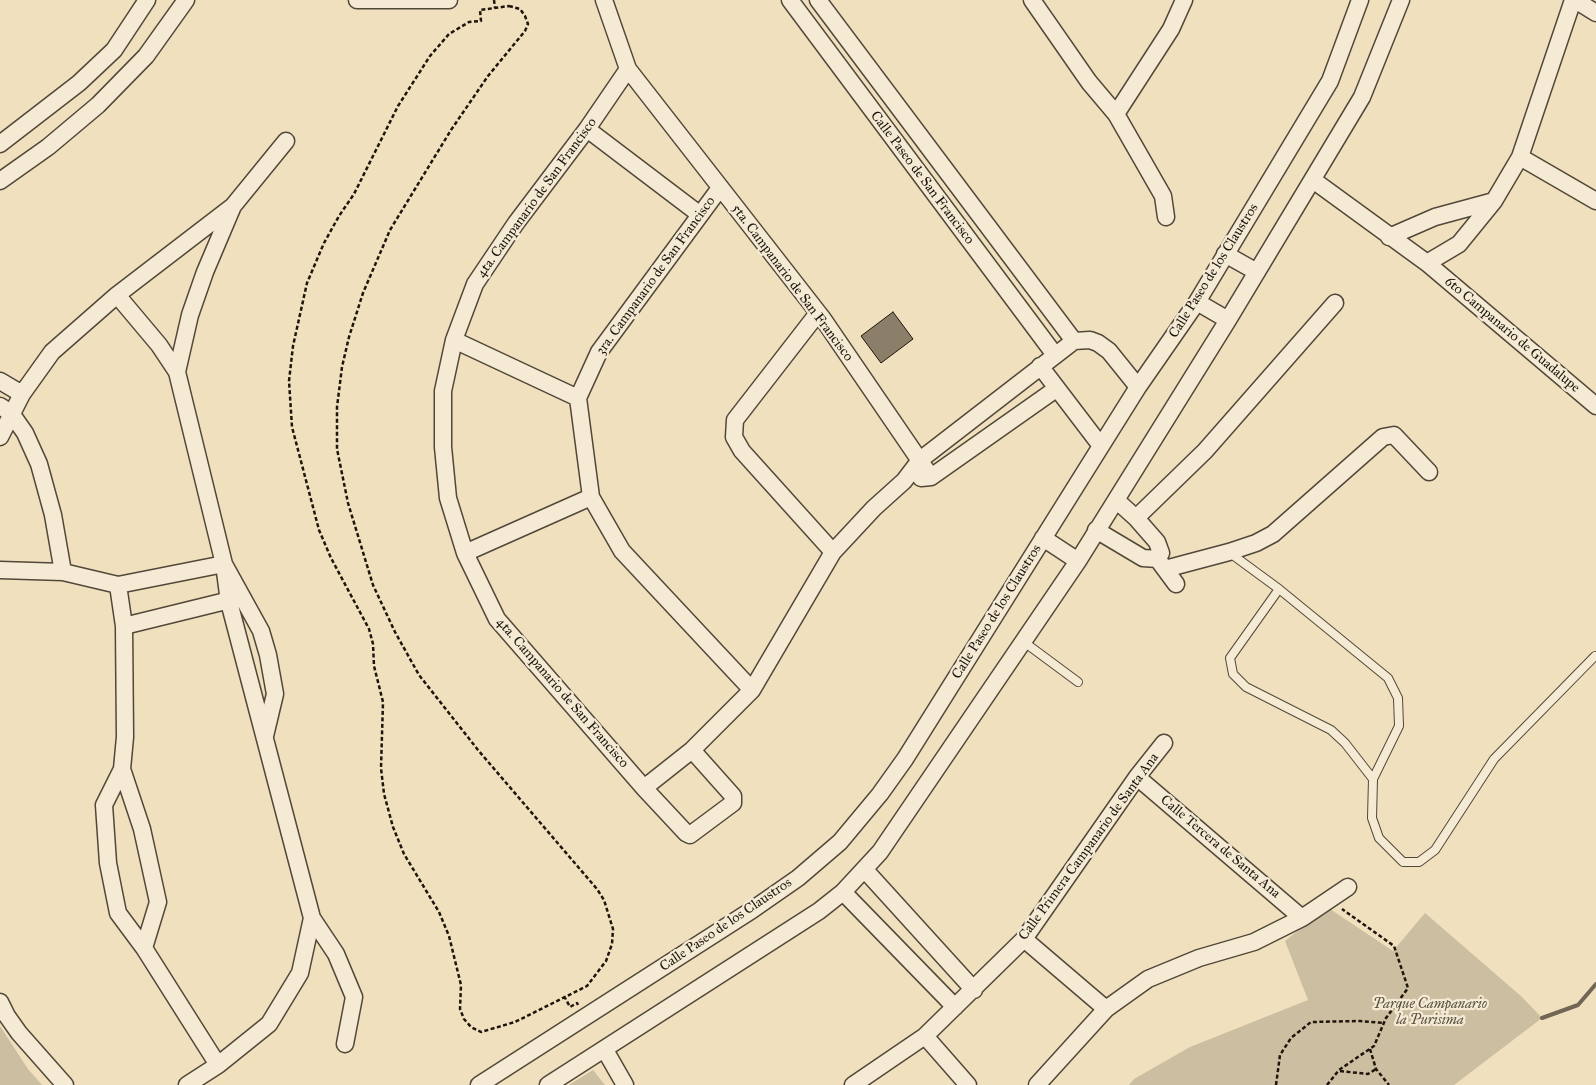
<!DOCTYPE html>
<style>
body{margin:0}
canvas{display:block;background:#f0e0be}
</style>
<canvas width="1596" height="1085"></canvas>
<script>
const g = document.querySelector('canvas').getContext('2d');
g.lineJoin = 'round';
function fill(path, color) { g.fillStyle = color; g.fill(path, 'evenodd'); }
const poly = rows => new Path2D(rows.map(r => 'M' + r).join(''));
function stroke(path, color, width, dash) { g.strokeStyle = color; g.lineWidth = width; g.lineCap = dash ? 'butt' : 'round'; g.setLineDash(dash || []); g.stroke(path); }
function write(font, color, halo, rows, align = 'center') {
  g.font = font + ' "IM FELL Great Primer",serif'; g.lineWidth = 4.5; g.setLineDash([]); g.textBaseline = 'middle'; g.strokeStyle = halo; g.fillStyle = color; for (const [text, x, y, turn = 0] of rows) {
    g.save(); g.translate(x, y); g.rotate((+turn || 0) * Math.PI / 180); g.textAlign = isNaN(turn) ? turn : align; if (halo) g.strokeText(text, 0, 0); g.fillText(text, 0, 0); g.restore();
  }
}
fill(poly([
 [1327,907,1393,951,1425,913,1522,997,1542,1018,1454,1085,1129,1085,1134,1079,1190,1047,1308,1000,1285,941],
 [0,1026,28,1069,42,1085,0,1085],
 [593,1070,605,1085,569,1085]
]), '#ccbea0');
stroke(poly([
 [1542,1018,1578,1005,1596,984]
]), '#716653', 4);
const building = poly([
 [893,312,913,339,881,363,861,336,893,312]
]);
fill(building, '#8b7f69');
stroke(building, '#1e160d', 1);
const lane = poly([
 [1230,553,1279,589,1388,678,1398,698,1399,726,1373,779,1372,818,1379,838,1403,862,1419,862,1435,850,1494,759,1595,656],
 [1279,589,1230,658,1233,674,1246,687,1331,730,1345,743,1373,779],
 [1024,642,1078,682]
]);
const street = poly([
 [357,0,449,0],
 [604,0,628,69,823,319,931,477],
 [790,0,1055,355],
 [818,0,1074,341],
 [1032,0,1089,82,1116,114,1163,196,1166,217],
 [1575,0,1596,13],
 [628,69,587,129,516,223,475,284,454,340,443,391,443,447,448,498,465,553,497,619,644,788,686,833,690,835,733,803,733,796,692,750],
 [1116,114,1171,29,1184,0],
 [587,129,699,214],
 [0,144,79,83,114,50,147,0],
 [1520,157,1596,201],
 [1313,180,1427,263,1596,406],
 [0,181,48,147,98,105,146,56,186,0],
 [720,188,599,352,578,398,591,497,622,551,752,690],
 [233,206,205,272,190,315,177,372,224,564,229,602,312,918,336,954,354,997,345,1044],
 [1389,237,1435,217,1494,201],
 [1225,254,1257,272],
 [1427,263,1459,244,1494,201,1520,157,1573,0],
 [117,295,159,345,177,372],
 [1197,302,1228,320],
 [818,313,735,420,734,437,742,451,833,552],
 [454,340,578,398],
 [1040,366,1101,446],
 [0,381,22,394],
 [0,406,11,413,25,433,39,464,53,515,63,572,118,585,124,626,125,737,122,769,104,805,108,863,118,913,144,948,218,1065],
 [0,437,22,394,52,352,117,295,233,206,286,141],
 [921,478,931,477,1056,389],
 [1116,500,1136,518,1157,542,1161,553,1158,559],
 [1136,518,1205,451,1335,303],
 [1096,530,1143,558,1158,559],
 [1043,538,1078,561],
 [465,553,591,497],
 [1159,561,1176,584],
 [1165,569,1229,552,1256,543,1273,534,1383,437,1394,435,1429,472],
 [0,570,63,572],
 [118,585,224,564,261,631,268,655,275,694,265,736],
 [124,626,238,598],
 [122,769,142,829,158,902,144,948],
 [1137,777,1302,918],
 [644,788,692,750,752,690,833,552,874,508,904,481,920,460,1074,341,1090,340,1098,343,1109,351,1138,387],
 [865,870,974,990],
 [843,892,955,1007],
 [1024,939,1106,1009],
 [0,1002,7,1016,19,1033,65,1085],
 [925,1036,968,1085],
 [605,1050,625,1085],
 [187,1085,218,1065,269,1024,300,973,312,918],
 [479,1085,752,910,798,878,840,842,880,794,905,759,1138,387,1197,302,1330,81,1360,0],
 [548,1085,819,911,843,892,880,852,1078,561,1228,320,1362,97,1401,0],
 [853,1085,925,1036,1024,939,1137,777,1164,743],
 [1037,1085,1106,1009,1148,979,1199,958,1254,942,1302,918,1348,887]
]);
stroke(lane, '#524839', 10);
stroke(street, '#524839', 19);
stroke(poly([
 [494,0,495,8],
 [509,6,520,9,525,16,528,24,525,31,488,76,451,130,390,230,363,293,349,337,342,367,337,407,337,449,348,503,373,585,395,632,419,675,478,750,597,889,604,900,613,929,612,944,606,961,587,986,515,1022,481,1032,471,1027,464,1019,460,1009,461,985,449,936,439,912,404,854,393,827,384,794,381,768,383,702,374,666,373,644,369,629,331,558,319,530,292,427,289,381,293,346,307,283,324,243,339,216,354,194,398,106,430,56,449,34,469,22,481,21,480,10,509,6],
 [564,996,570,1007,577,1003,578,1005],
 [1370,1049,1376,1069,1389,1085],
 [1340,1071,1368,1074,1376,1069],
 [1276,1085,1280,1055,1291,1038,1311,1022,1360,1021,1384,1023],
 [1327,1085,1339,1070,1374,1046,1386,1018,1408,988,1394,946,1342,909]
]), '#1e160d', 2.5, [4, 2.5]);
stroke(lane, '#f5ebd5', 8);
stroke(street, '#f5ebd5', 16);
write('14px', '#1e160d', '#f5ebd5', [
 ["Calle Paseo de San Francisco",922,178,53],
 ["4ta. Campanario de San Francisco",537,198,-54],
 ["Calle Paseo de los Claustros",1214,271,-58],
 ["3ra. Campanario de San Francisco",656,276,-54],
 ["5ta. Campanario de San Francisco",792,283,53],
 ["6to Campanario de Guadalupe",1512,335,40],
 ["Calle Paseo de los Claustros",997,612,-58],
 ["4ta. Campanario de San Francisco",562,693,49],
 ["Calle Primera Campanario de Santa Ana",1089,847,-54],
 ["Calle Tercera de Santa Ana",1220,847,40],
 ["Calle Paseo de los Claustros",726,925,-34]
]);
write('italic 14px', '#5b5140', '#f5ebd5', [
 ["Parque Campanario",1430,1005],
 ["la Purisima",1430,1021]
]);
</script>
